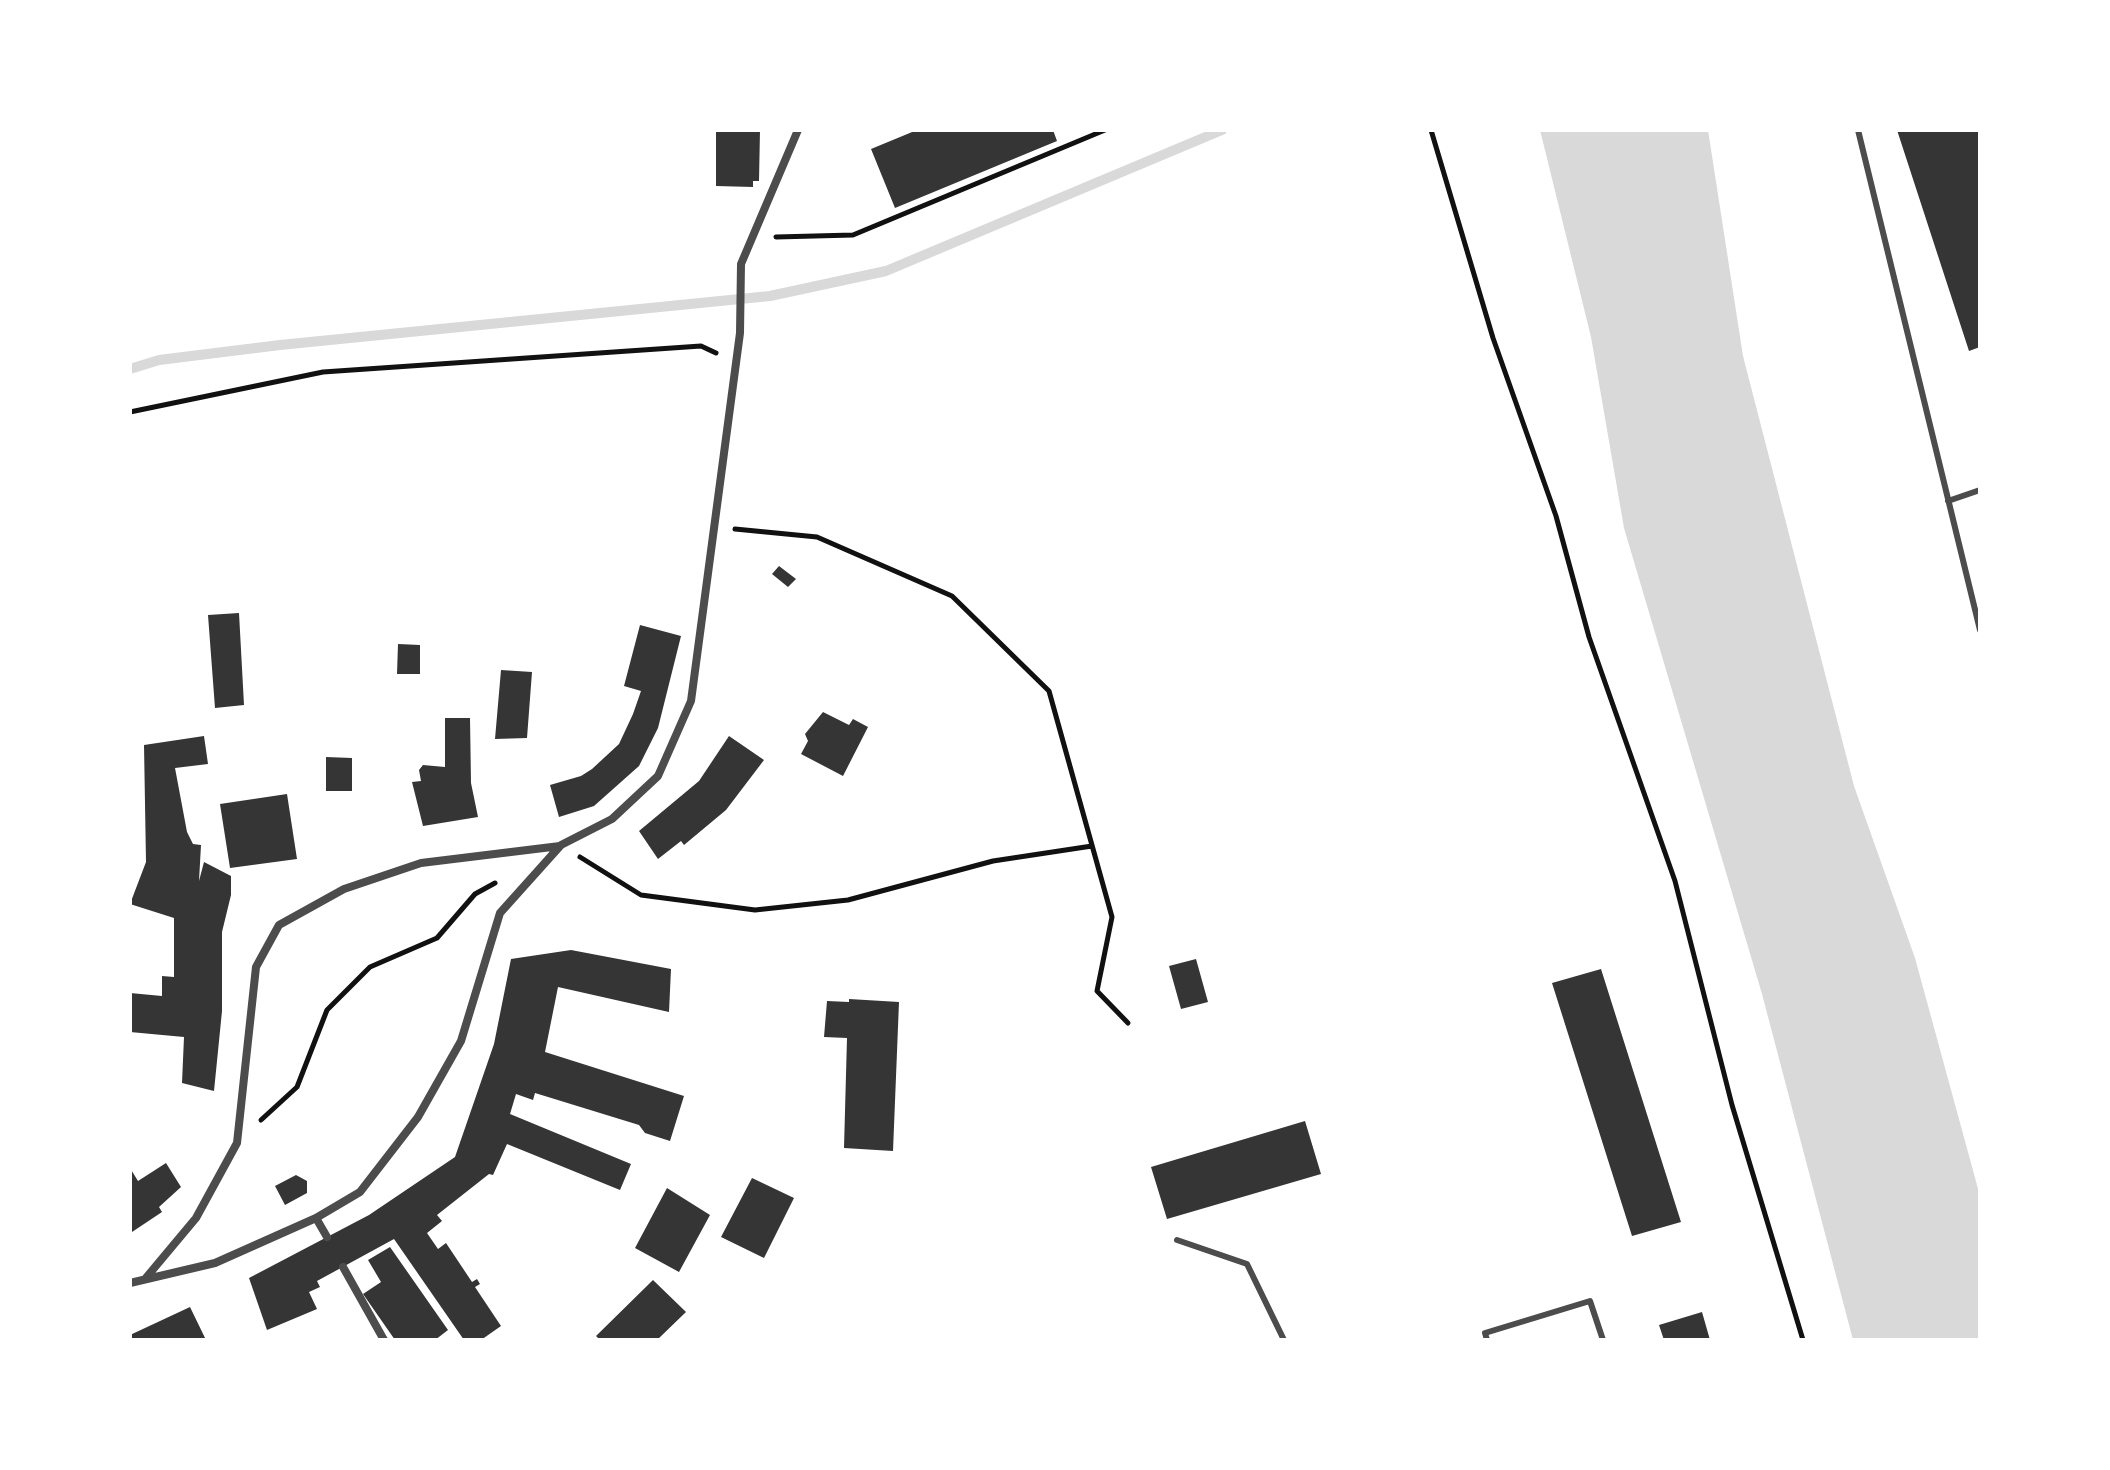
<!DOCTYPE html>
<style>
body{margin:0}
#map{position:relative;width:2110px;height:1470px;overflow:hidden;background:#fff;font-family:"Space Grotesk",sans-serif}
canvas{display:block}
.frame{position:absolute;inset:0;border:132px solid #fff;pointer-events:none}
</style>
<div id="map">
<canvas width="2110" height="1470"></canvas>
<div class="frame"></div>
</div>
<script>
const g = document.querySelector('canvas').getContext('2d');
g.lineJoin = 'round';
function fill(path, color) { g.fillStyle = color; g.fill(path, 'evenodd'); }
const poly = rows => new Path2D(rows.map(r => 'M' + r).join(''));
function stroke(path, color, width, dash) { g.strokeStyle = color; g.lineWidth = width; g.lineCap = dash ? 'butt' : 'round'; g.setLineDash(dash || []); g.stroke(path); }
fill(poly([
 [1540,130,1708,130,1743,356,1854,786,1915,958,1980,1196,1980,1340,1853,1340,1762,994,1624,528,1591,337]
]), '#d9d9d9');
stroke(poly([
 [130,369,159,360,280,345,770,296,886,271,1222,130]
]), '#d9d9d9', 10);
fill(poly([
 [716,130,760,130,759,181,753,181,753,187,716,186],
 [917,130,1053,130,1057,141,895,208,871,149],
 [1897,130,1980,130,1980,347,1969,351],
 [779,566,796,579,788,587,772,574],
 [239,613,244,705,215,708,208,615],
 [640,625,681,636,658,728,639,766,594,806,559,817,550,785,581,776,592,769,619,744,633,714,641,691,624,686],
 [398,644,420,645,420,674,397,674],
 [501,670,532,672,527,738,495,739],
 [823,712,849,725,853,719,868,727,843,776,801,754,808,741,805,734],
 [445,718,470,718,471,783,478,817,423,826,412,782,421,781,419,770,423,765,445,767],
 [204,736,208,764,175,768,187,832,193,844,201,845,199,881,204,862,231,876,231,895,222,932,222,1011,214,1091,182,1083,184,1037,130,1032,130,993,162,996,162,976,174,977,174,918,130,904,146,862,144,745],
 [729,736,764,760,726,810,684,845,681,841,658,859,639,831,699,781],
 [326,757,352,758,352,791,326,791],
 [287,794,297,859,230,868,220,804],
 [571,950,671,969,669,1012,558,987,545,1052,684,1096,670,1141,645,1133,639,1125,535,1093,533,1100,516,1094,510,1114,631,1164,620,1190,507,1144,493,1175,489,1174,437,1215,442,1221,427,1233,438,1249,446,1243,472,1282,477,1279,480,1284,475,1287,501,1326,481,1340,464,1340,394,1239,317,1281,320,1287,309,1292,317,1309,267,1330,249,1278,369,1215,455,1157,494,1044,511,959],
 [1196,959,1208,1002,1181,1009,1169,966],
 [1601,969,1681,1222,1632,1236,1552,983],
 [849,999,899,1002,893,1151,844,1148,847,1038,824,1037,827,1001,849,1002],
 [1305,1121,1321,1174,1167,1219,1151,1167],
 [166,1163,181,1187,159,1207,162,1212,132,1232,130,1168,138,1181],
 [296,1175,307,1181,307,1193,285,1205,275,1186],
 [752,1178,794,1198,764,1258,721,1237],
 [667,1188,710,1215,679,1272,635,1248],
 [390,1247,448,1330,435,1340,395,1340,363,1294,381,1282,368,1260],
 [653,1280,686,1312,657,1340,600,1340,596,1336],
 [190,1307,206,1340,130,1340,130,1335],
 [1702,1312,1710,1340,1664,1340,1659,1325]
]), '#353535');
stroke(poly([
 [1431,130,1493,338,1556,516,1589,637,1675,881,1732,1105,1803,1340],
 [776,237,853,235,1105,130],
 [130,412,323,372,701,346,716,353],
 [735,529,817,537,952,596,1049,691,1112,917,1097,991,1128,1023],
 [580,857,641,895,755,910,848,900,993,861,1092,846],
 [261,1120,297,1087,327,1010,370,967,437,938,475,894,495,883]
]), '#111', 5);
stroke(poly([
 [1858,130,1980,630],
 [1948,501,1980,490],
 [1177,1240,1247,1264,1284,1340],
 [1487,1340,1485,1333,1590,1301,1603,1340]
]), '#4c4c4c', 6);
stroke(poly([
 [316,1218,327,1237],
 [343,1267,384,1340],
 [145,1279,196,1218,237,1143,256,967,279,925,344,889,421,863,560,846],
 [130,1283,215,1263,316,1218,360,1192,418,1117,461,1041,500,913,561,845,612,819,658,776,691,701,740,333,741,264,798,130]
]), '#4c4c4c', 8);
</script>
